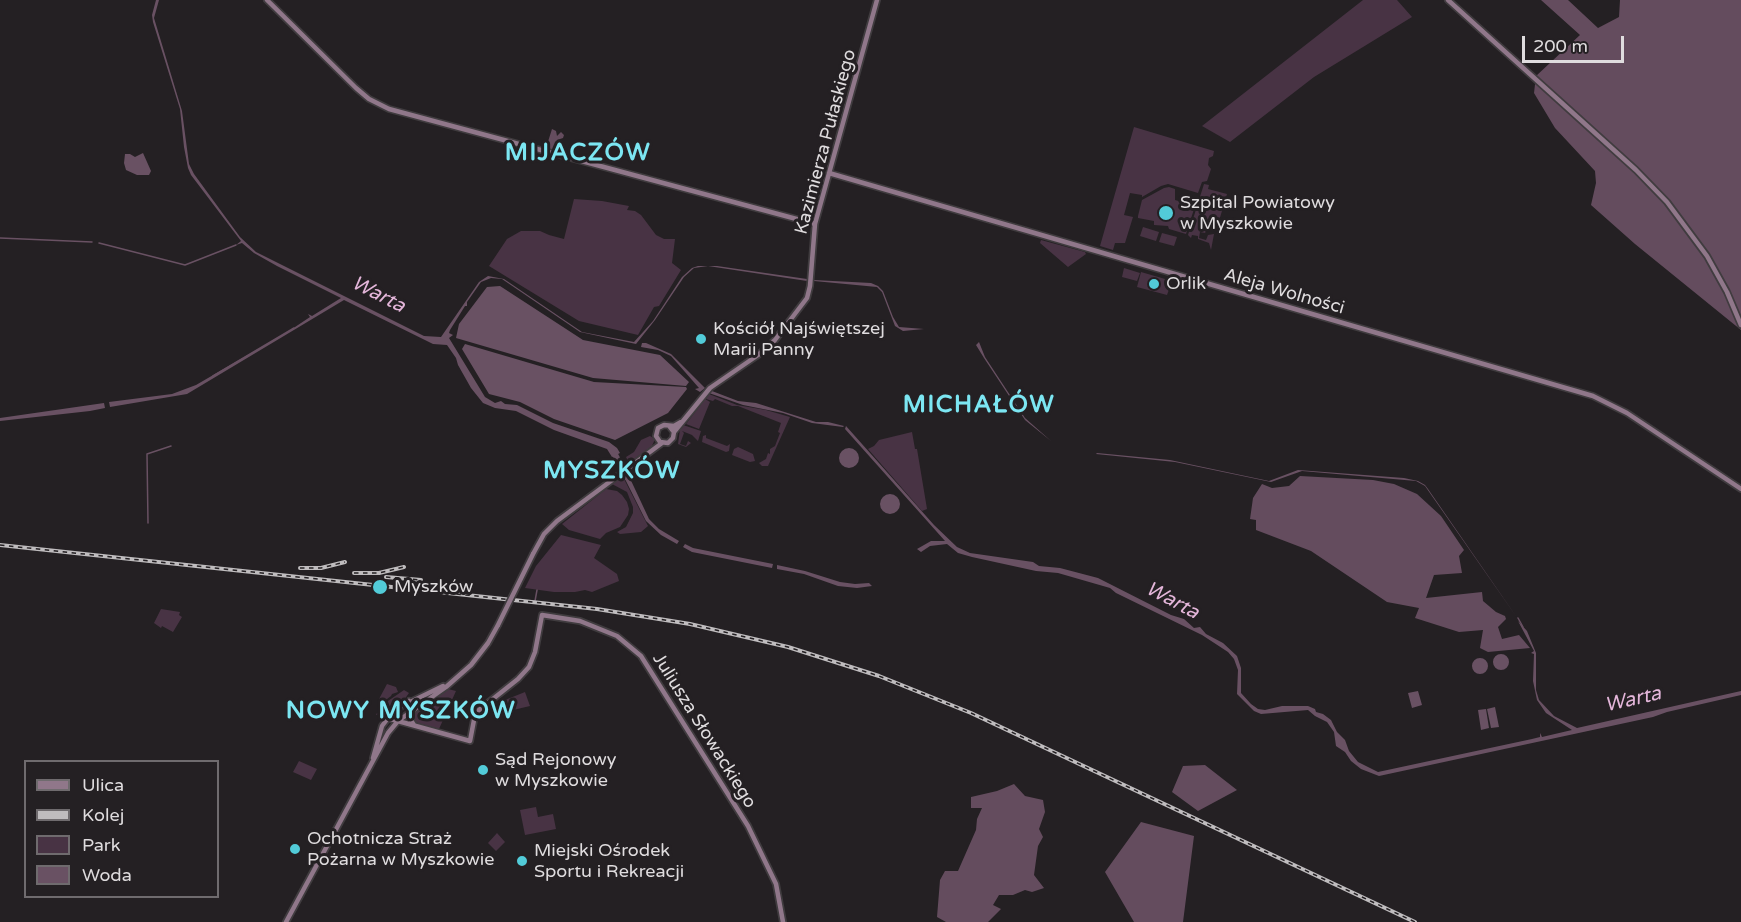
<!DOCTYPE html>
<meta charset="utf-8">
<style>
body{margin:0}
#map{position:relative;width:1741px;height:922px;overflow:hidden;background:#242023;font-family:"Varela Round",sans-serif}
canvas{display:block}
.legend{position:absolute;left:24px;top:760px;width:195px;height:138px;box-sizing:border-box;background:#242023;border:2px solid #6f6b6e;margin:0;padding:8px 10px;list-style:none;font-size:18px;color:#dfdcde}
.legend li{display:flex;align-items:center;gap:12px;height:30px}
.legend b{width:30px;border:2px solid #6f6b6e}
.scale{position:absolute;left:1522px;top:36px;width:102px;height:27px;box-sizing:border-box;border:3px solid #dfdcde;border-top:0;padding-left:8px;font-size:18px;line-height:21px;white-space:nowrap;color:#dfdcde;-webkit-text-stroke:4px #242023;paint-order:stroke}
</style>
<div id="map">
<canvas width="1741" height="922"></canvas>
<ul class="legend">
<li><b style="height:8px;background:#90778a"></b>Ulica</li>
<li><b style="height:8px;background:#bfbcbe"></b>Kolej</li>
<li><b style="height:16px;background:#483344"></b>Park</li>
<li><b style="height:16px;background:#695163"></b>Woda</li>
</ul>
<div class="scale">200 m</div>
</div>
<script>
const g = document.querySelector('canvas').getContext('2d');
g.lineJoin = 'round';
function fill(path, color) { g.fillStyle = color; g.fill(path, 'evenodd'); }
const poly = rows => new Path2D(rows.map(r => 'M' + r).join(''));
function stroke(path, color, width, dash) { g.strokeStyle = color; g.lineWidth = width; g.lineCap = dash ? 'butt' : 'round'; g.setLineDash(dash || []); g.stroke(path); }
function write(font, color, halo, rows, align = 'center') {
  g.font = font + ' "Varela Round",sans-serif'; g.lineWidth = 6; g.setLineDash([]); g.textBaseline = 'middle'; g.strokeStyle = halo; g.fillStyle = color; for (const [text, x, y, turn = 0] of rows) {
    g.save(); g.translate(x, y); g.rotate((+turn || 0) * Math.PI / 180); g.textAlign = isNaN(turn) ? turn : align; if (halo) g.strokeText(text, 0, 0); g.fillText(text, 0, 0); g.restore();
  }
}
fill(poly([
 [1363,0,1397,0,1412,17,1314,77,1230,142,1202,126],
 [1134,127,1214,151,1213,156,1209,158,1208,165,1211,169,1207,181,1202,182,1198,193,1168,184,1161,186,1142,197,1142,195,1130,193,1124,215,1133,217,1125,243,1115,243,1113,250,1100,246],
 [1204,184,1209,185,1208,189,1227,194,1216,231,1207,229,1205,233,1200,232,1199,238,1206,240,1208,235,1214,234,1211,250,1209,243,1198,239,1198,236,1192,235,1191,238,1188,235],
 [1169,187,1175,189,1175,200,1195,206,1186,234,1169,229,1168,226,1154,225,1154,221,1138,218,1138,216,1142,200,1164,188],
 [574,199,602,201,629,206,627,210,635,211,641,215,656,235,664,239,675,239,672,263,681,270,659,306,654,307,638,335,579,321,489,266,507,239,521,231,540,231,549,235,564,239],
 [1143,227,1159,232,1156,241,1140,236],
 [1162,233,1177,237,1174,246,1159,242],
 [1041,240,1085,252,1086,254,1068,267,1040,243],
 [1124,268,1140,273,1137,281,1122,277],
 [1141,272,1172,281,1167,295,1137,287],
 [709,394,737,405,766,410,790,417,768,466,762,466,759,463,766,459,768,453,770,454,770,449,775,446,780,433,778,432,781,423,738,406,732,406,715,399,713,401,706,399],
 [705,399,710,402,699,429,686,424],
 [683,425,701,431,698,441,692,435,682,431,684,433,680,444,686,446,688,441,691,443,686,447,678,444,680,429],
 [912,432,915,449,917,449,927,509,922,511,868,449,874,446,879,440],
 [706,435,706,438,727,446,730,444,729,451,726,452,702,442,703,436],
 [650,436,655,439,652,446,629,463,626,457,634,452,641,440],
 [738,447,753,454,755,461,750,462,732,455,734,449],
 [623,477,648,526,641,532,620,534,617,532,626,527,633,513,633,507,627,492,612,484],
 [606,489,617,491,622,495,627,502,629,509,628,515,620,527,606,533,600,539,569,530,562,524],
 [561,535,601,545,594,558,617,574,619,581,592,592,585,590,575,592,554,592,525,588,536,566],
 [161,609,180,612,179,615,182,617,173,632,162,626,161,628,154,623],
 [387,684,396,687,398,692,392,694,391,696,383,702,380,702,379,699],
 [448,689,456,691,439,729,414,722,412,718,414,713],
 [404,690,409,693,404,700,388,713,376,715,377,713,384,711,385,703],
 [525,692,530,706,509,711,505,700],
 [299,761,317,769,311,780,293,772],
 [536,807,538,817,553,814,556,829,525,835,520,810],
 [497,833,505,842,496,851,488,843]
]), '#483344');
fill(poly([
 [1541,0,1568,0,1598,28,1619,17,1620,0,1741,0,1741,330,1635,244,1591,205,1596,183,1595,171,1555,128,1534,93,1536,76,1580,35],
 [552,129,556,131,557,136,561,132,564,135,563,138,557,140,559,143,557,151,546,148],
 [1300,476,1373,480,1394,484,1417,494,1441,516,1464,550,1459,556,1462,573,1434,575,1426,598,1482,592,1483,601,1496,612,1505,616,1506,619,1498,627,1502,639,1519,635,1530,648,1488,652,1480,648,1483,630,1459,632,1415,618,1419,608,1387,602,1311,551,1256,530,1256,520,1250,519,1253,498,1262,484,1272,488,1289,486],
 [1205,765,1237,790,1198,811,1172,792,1183,766],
 [1014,784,1025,796,1043,800,1045,812,1039,829,1043,837,1038,846,1034,875,1044,888,1032,892,1025,890,1013,895,999,895,993,905,1001,909,988,922,946,922,937,917,940,880,945,871,958,871,976,830,977,819,982,808,971,808,971,797,997,791],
 [1141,822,1194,836,1183,922,1134,922,1105,872]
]), '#644c5e');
fill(poly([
 [156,0,159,0,154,18,182,111,189,164,194,174,240,237,256,252,424,336,441,337,479,282,488,276,504,279,582,332,634,342,653,321,682,277,692,268,698,266,717,266,807,279,807,281,708,266,694,268,684,277,655,320,636,344,580,332,502,279,491,278,481,282,467,302,467,306,465,306,450,330,449,333,453,335,449,338,485,397,495,403,501,401,505,404,517,405,553,423,609,442,617,448,620,453,612,457,607,449,554,430,516,411,495,408,483,403,471,388,458,365,456,358,447,345,433,344,344,300,187,394,110,407,109,402,172,394,196,385,289,331,310,317,308,314,312,316,341,298,277,266,254,253,242,243,236,245,241,241,191,175,188,168,184,147,180,109,153,22,152,15],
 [143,153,151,171,149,175,137,175,126,170,124,163,125,154,130,154,135,157],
 [814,280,871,283,878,286,883,291,893,317,899,327,924,329,903,331,895,326,882,292,877,287,814,281],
 [500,286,583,340,660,355,689,382,686,386,593,378,456,338,459,324,487,287],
 [979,342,985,357,1025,418,1051,441,1025,420,984,358,976,345],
 [642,343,646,343,671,354,705,388,700,392,695,389,699,388,671,356,658,350,641,347],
 [465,344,594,382,686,387,687,389,668,413,615,440,554,419,520,402,489,394,462,349],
 [712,391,738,401,756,403,816,422,828,422,844,426,843,427,812,423,783,413,743,405,709,393],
 [104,403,105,408,90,411,0,421,0,418],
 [846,426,934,525,957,547,970,553,1033,562,1039,566,1060,568,1098,578,1171,615,1184,619,1194,628,1200,627,1206,634,1223,643,1237,656,1241,668,1241,693,1251,704,1258,709,1265,710,1282,706,1308,706,1315,709,1316,712,1323,714,1331,720,1337,732,1345,740,1349,751,1358,762,1378,772,1532,739,1540,737,1540,733,1542,737,1572,730,1546,713,1537,700,1533,681,1534,654,1531,653,1534,651,1518,621,1527,631,1536,653,1536,690,1539,700,1554,716,1577,728,1741,691,1741,695,1667,712,1653,717,1379,776,1361,769,1351,761,1345,752,1336,746,1334,732,1327,722,1315,716,1308,710,1261,714,1254,711,1237,694,1238,670,1234,659,1228,652,1202,635,1116,593,1110,588,1058,573,1036,571,972,557,958,553,947,544,930,546,921,552,917,549,931,541,945,541,845,429],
 '839 458a10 10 0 1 1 20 0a10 10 0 1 1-20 0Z',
 [1097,453,1170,460,1269,481,1298,470,1404,478,1418,481,1425,485,1428,489,1518,619,1425,486,1416,481,1302,471,1271,482,1175,462,1096,454],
 [627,472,649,519,659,529,679,541,677,544,661,535,646,521,623,475],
 '880 504a10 10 0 1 1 20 0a10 10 0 1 1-20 0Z',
 [685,544,693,548,773,564,772,568,692,552,683,547],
 [777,565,805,571,840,582,855,584,869,583,872,586,857,588,838,586,804,574,777,569],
 '1493 662a8 8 0 1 1 16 0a8 8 0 1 1-16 0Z',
 '1472 666a8 8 0 1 1 16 0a8 8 0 1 1-16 0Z',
 [1418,691,1422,705,1412,708,1408,693],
 [1495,707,1499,727,1491,728,1487,709],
 [1486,709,1489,728,1481,730,1478,710]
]), '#695163');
stroke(poly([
 [0,238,92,242],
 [99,243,185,265,236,245],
 [213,376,294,328],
 [148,523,147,454,171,446],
 [535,601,537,590],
 [1518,618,1523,627]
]), '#695163', 1.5);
stroke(poly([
 [612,449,627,477]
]), '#695163', 6);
const secondary = poly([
 [267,0,356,88,369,99,389,109,815,224],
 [1448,0,1636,170,1667,202,1707,256,1727,292,1741,325],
 [829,173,1593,396,1627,413,1741,489],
 [670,427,674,432,673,438,668,443,660,442,656,436,658,428,664,425,674,426,681,422],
 [674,432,710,388,758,355,775,340,807,298,810,286,815,224,877,0],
 [533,554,544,534,557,521,662,443],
 [409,701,413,705,410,719,414,725],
 [387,718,470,741,474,720,479,710,518,679,529,667,535,652,542,615,580,621,617,636,641,656,748,826,776,884,783,922],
 [373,758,382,726,394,710,443,686],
 [286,922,388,733,398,721,446,687,471,665,488,643,498,625]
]);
stroke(secondary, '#403c3f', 8);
stroke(secondary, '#90778a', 4.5);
const rail = poly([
 [0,545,597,609,690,624,788,647,879,676,971,713,1415,922],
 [300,568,321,568,345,562],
 [354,573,379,573,404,567],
 [386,577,421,580]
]);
stroke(rail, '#bfbcbe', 4);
stroke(rail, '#242023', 1.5, [4.5]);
const secondaryBridge = poly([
 [498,625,533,554]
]);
stroke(secondaryBridge, '#403c3f', 8, []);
stroke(secondaryBridge, '#90778a', 4.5);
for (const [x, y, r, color] of [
 [1166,213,8,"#52cbd8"],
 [1154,284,6,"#52cbd8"],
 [701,339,6,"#52cbd8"],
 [380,587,8,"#52cbd8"],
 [483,770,6,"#52cbd8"],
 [295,849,6,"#52cbd8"],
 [522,861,6,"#52cbd8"]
]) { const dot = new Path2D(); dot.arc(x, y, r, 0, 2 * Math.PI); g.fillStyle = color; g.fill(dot); stroke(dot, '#242023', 2); }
write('18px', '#dfdcde', '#242023', [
 ["Kazimierza Pułaskiego",826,142,-75],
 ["Aleja Wolności",1284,292,16],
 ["Juliusza Słowackiego",704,731,58]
]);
write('18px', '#dfdcde', '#242023', [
 ["Szpital Powiatowy",1180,203],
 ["w Myszkowie",1180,224],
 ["Orlik",1166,284],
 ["Kościół Najświętszej",713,329],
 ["Marii Panny",713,350],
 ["Myszków",394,587],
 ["Sąd Rejonowy",495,760],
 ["w Myszkowie",495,781],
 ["Ochotnicza Straż",307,839],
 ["Pożarna w Myszkowie",307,860],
 ["Miejski Ośrodek",534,851],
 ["Sportu i Rekreacji",534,872]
], 'left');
write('italic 20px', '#e4b6da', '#242023', [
 ["Warta",378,295,27],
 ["Warta",1172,601,28],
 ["Warta",1633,700,-13]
]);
g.letterSpacing = '1.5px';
write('bold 24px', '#7ce6f2', '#242023', [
 ["MIJACZÓW",578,154],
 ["MICHAŁÓW",979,406],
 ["MYSZKÓW",612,472],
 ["NOWY MYSZKÓW",401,712]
]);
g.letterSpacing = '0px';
</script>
